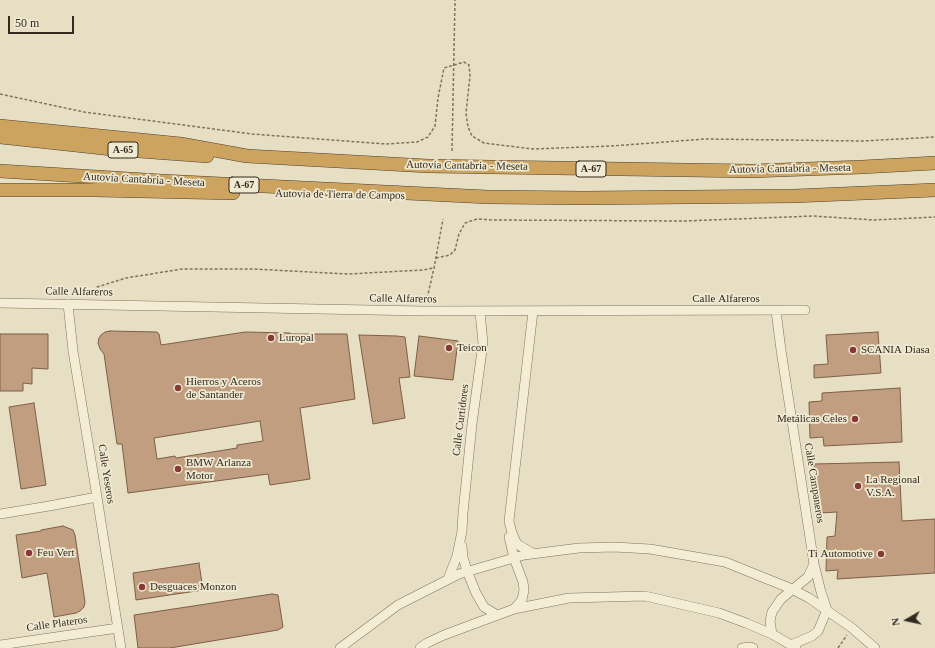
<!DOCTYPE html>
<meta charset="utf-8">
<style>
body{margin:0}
#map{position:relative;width:935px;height:648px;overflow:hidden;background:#e7dfc4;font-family:Georgia,serif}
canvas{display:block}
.north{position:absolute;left:887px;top:600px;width:40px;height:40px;-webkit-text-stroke:3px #f0e9d2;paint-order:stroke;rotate:261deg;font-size:11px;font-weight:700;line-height:16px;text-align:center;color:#32291f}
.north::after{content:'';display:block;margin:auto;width:14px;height:18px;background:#32291f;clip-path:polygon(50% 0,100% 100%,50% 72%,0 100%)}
.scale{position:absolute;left:8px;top:16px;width:66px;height:18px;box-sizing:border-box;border:2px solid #32291f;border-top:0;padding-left:5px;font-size:12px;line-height:14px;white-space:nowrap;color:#32291f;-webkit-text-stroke:3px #f0e9d2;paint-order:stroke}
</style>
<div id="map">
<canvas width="935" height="648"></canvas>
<div class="north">N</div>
<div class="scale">50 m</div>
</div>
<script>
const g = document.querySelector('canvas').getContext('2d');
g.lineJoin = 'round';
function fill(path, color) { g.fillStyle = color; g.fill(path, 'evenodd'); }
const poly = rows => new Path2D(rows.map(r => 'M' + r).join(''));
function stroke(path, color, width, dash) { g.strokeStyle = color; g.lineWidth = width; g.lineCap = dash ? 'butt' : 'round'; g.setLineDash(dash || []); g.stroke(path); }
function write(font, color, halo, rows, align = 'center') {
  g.font = font + ' Georgia,serif'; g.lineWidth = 3.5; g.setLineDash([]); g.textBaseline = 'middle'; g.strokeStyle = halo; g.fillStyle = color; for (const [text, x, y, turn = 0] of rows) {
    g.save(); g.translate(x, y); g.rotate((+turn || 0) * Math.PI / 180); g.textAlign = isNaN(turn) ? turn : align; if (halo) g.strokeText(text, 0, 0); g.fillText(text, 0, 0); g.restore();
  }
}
const building = poly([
 [110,331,157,332,159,334,161,345,245,332,290,333,290,334,347,334,355,399,300,408,310,479,270,485,268,474,128,493,122,444,117,444,104,354,100,349,98,343,99,338,101,335,105,332,110,331],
 [260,421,263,441,237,445,237,448,176,458,175,456,157,459,154,438,260,421],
 [878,332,881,373,814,378,814,365,828,364,826,335,878,332],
 [0,334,48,334,48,369,32,368,32,384,23,383,23,391,0,391,0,334],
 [359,335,397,336,405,337,410,377,399,378,405,418,373,424,359,335],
 [419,336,458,341,453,380,414,376,419,336],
 [900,388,902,442,824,446,823,437,810,438,809,402,822,401,822,393,900,388],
 [34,403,46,485,21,489,9,407,34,403],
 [899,462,902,521,935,519,935,573,837,579,838,570,826,571,827,537,835,536,837,512,820,513,814,464,899,462],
 [63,526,73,530,75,535,85,602,84,607,80,611,76,613,54,617,47,573,22,578,16,535,41,531,41,530,63,526],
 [199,563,203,590,136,600,133,573,199,563],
 [272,594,278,595,283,627,278,630,170,648,138,648,134,615,272,594]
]);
fill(building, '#c19e7f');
stroke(building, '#7c5f46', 1);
const minor = poly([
 [0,303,424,311,805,310],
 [68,304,73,351,97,497,121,648],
 [533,311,509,521,512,533,517,544,534,554],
 [776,311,781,350,814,564,821,592,827,610,818,631,812,636,791,645],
 [0,514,49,506,97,497],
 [509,537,510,541,514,558,523,582,524,590,522,600,514,609],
 [462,546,463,557,467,571,476,593,484,607,497,615],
 [448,579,457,556,462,531,463,513,472,424,483,343,480,312],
 [772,634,770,621,772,612,781,599,808,577,814,564],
 [0,645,118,628],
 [340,648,398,605,459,574,524,555,579,548,614,547,650,549,725,562,792,589,809,598,852,628,875,648],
 [420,648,427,643,444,635,514,609,569,598,645,596,719,613,746,623,772,634,796,648],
 [742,648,750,647,753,648]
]);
const highway = poly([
 [0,126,181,144,247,156,428,166,751,171,862,167,935,163],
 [0,137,112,149,207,156],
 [0,171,162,181,488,197,584,198,794,196,935,190],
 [0,190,95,190,233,193]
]);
stroke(minor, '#80725d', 10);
stroke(highway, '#4e4030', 14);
stroke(poly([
 [0,94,84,112,252,134,386,144,417,142,428,137,435,126,438,98,444,68,464,62,469,65,470,76,466,113,468,127,472,136,484,143,533,149,611,146,705,139,863,141,935,137],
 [452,151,455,0],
 [436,258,450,255,455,250,459,234,465,223,477,219,494,220,685,221,813,216,874,220,935,217],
 [92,296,97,287,126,278,182,269,253,269,348,274,423,270,434,268],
 [426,303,434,268,443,219],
 [838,648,847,635]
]), '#80725d', 1.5, [3, 2]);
stroke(minor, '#f4edd6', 9);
stroke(highway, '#cca35f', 13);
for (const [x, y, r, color] of [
 [271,338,4,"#873935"],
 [449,348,4,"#873935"],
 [853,350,4,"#873935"],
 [178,388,4,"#873935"],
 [855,419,4,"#873935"],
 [178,469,4,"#873935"],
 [858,486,4,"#873935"],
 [29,553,4,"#873935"],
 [881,554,4,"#873935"],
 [142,587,4,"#873935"]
]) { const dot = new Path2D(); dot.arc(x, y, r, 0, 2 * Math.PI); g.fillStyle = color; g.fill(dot); stroke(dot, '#f0e9d2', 1.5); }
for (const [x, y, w] of [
 [123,150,30],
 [591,169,30],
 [244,185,30]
]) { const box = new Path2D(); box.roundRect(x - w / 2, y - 8, w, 16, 3); g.fillStyle = '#f0e9d2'; g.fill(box); stroke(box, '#32291f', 1); }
write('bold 10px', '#32291f', null, [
 ["A-65",123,150],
 ["A-67",591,169],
 ["A-67",244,185]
]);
write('11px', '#32291f', '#f0e9d2', [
 ["Autovía Cantabria - Meseta",467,166,1],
 ["Autovía Cantabria - Meseta",790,169,-1],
 ["Autovía Cantabria - Meseta",144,180,3],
 ["Autovia de Tierra de Campos",340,195,1],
 ["Calle Alfareros",79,292,1],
 ["Calle Alfareros",403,299,1],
 ["Calle Alfareros",726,299],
 ["Calle Curtidores",461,420,-83],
 ["Calle Yeseros",106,474,81],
 ["Calle Campaneros",814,483,81],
 ["Calle Plateros",57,624,-8]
]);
write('11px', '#32291f', '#f0e9d2', [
 ["Luropal",279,338],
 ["Teicon",457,348],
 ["SCANIA Diasa",861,350],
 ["Hierros y Aceros",186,382],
 ["de Santander",186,395],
 ["Metálicas Celes",847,419,"right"],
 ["BMW Arlanza",186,463],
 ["Motor",186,476],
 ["La Regional",866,480],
 ["V.S.A.",866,493],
 ["Feu Vert",37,553],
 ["Ti Automotive",873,554,"right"],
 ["Desguaces Monzon",150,587]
], 'left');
</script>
